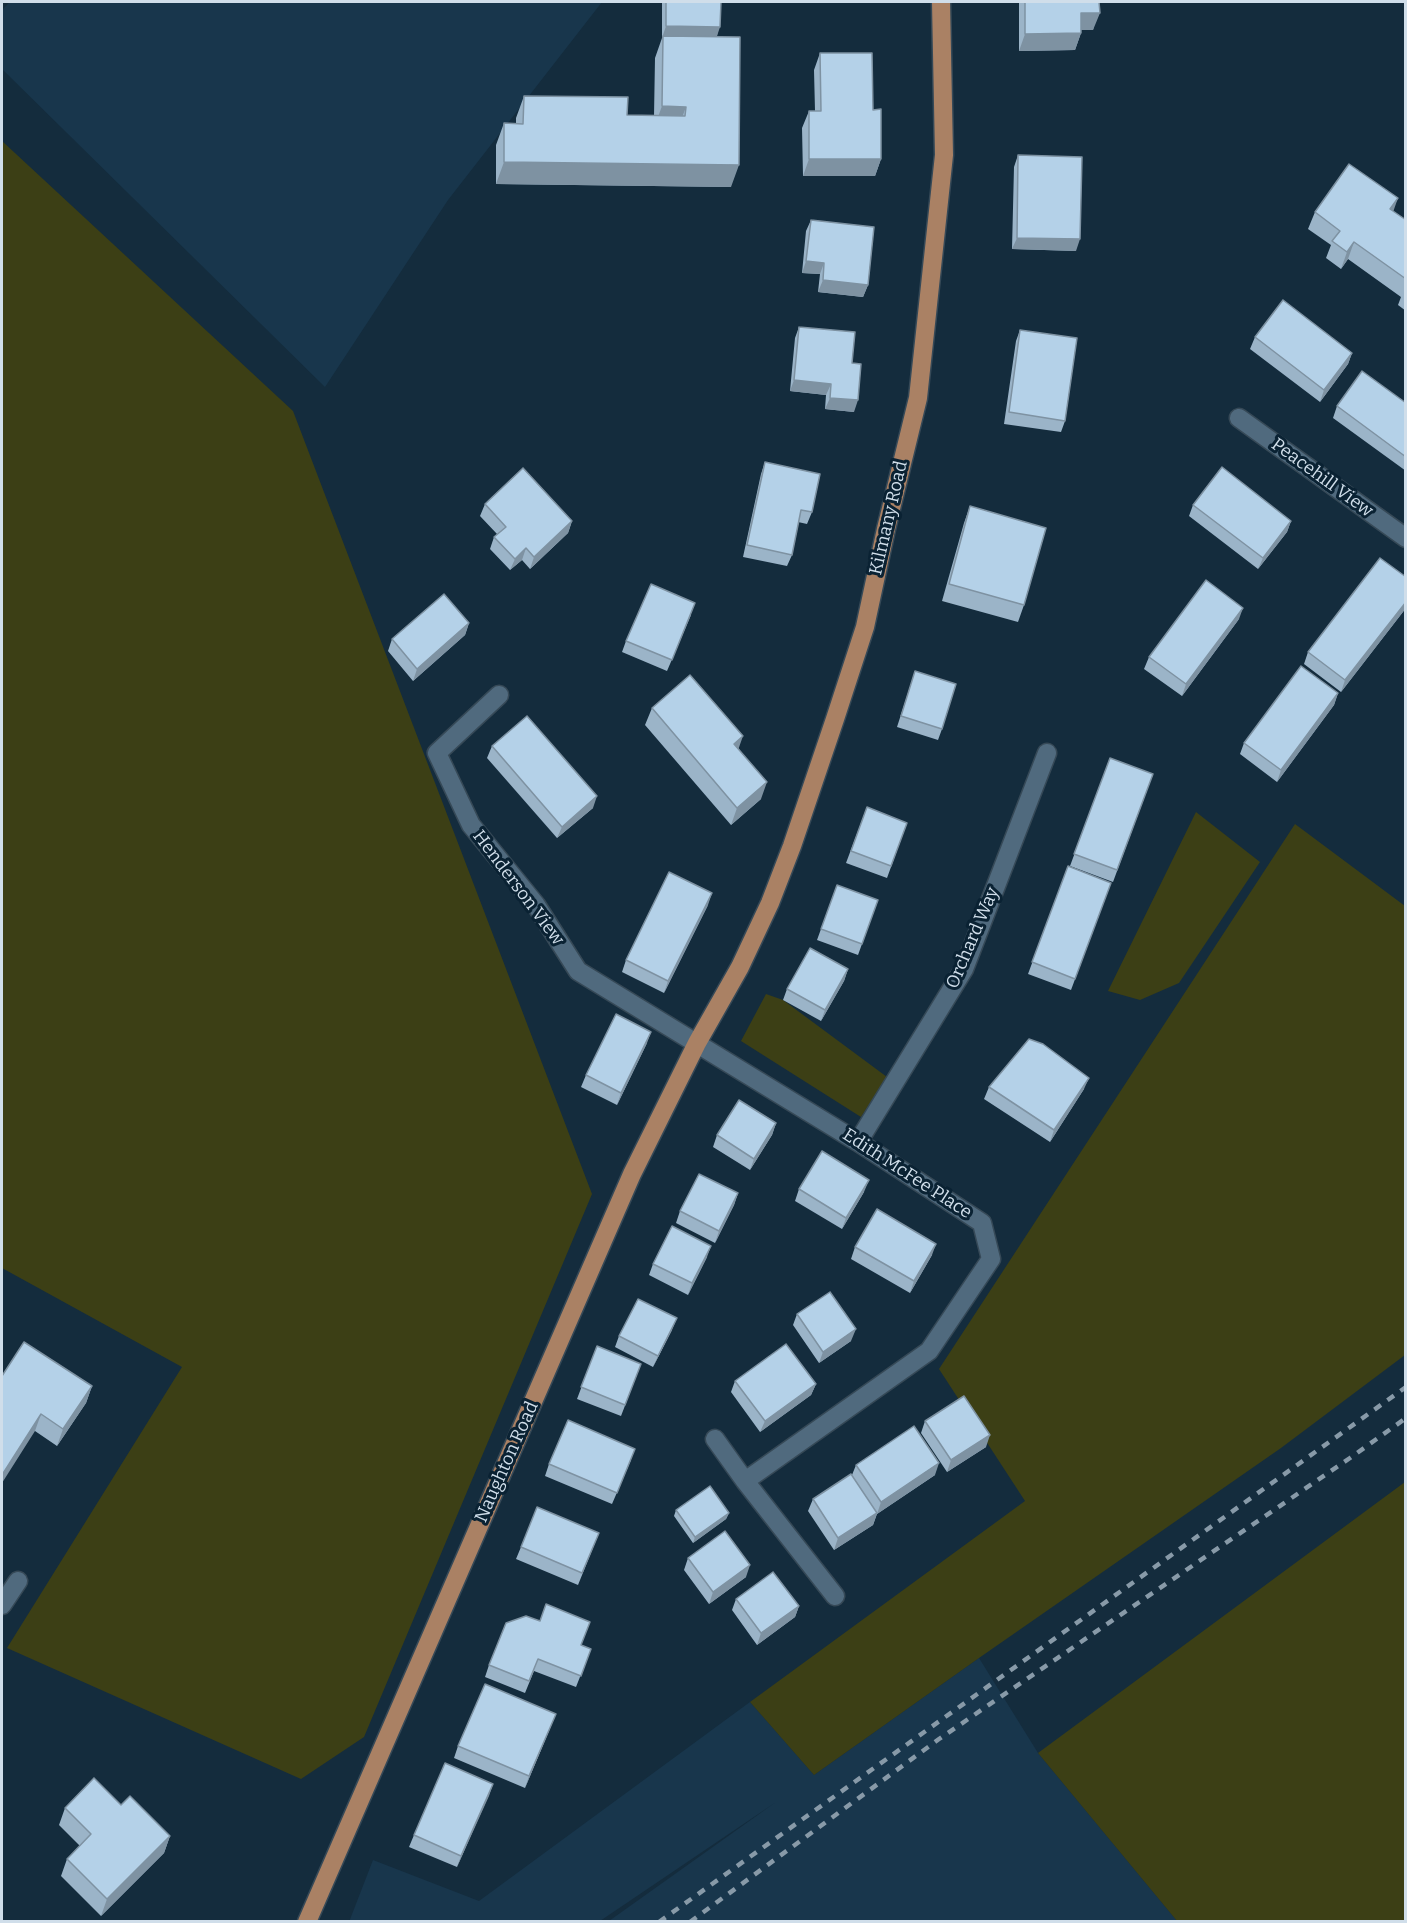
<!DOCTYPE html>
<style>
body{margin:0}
#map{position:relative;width:1407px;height:1923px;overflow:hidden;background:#142c3d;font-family:Bitter,serif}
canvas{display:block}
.frame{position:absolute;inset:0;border:3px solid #d0deea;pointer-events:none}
</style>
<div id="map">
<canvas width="1407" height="1923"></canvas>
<div class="frame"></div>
</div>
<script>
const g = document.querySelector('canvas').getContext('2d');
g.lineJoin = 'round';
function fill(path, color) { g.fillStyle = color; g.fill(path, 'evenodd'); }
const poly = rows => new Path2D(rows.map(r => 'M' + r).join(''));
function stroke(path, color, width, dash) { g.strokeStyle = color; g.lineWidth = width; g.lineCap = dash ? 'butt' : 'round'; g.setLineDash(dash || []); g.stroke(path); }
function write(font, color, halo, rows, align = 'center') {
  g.font = font + ' Bitter,serif'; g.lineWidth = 6; g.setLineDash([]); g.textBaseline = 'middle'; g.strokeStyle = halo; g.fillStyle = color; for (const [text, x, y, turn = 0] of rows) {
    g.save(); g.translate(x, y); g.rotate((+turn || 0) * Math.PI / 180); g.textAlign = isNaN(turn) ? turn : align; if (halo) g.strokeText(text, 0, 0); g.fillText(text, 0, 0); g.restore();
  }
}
fill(poly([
 [10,2,602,2,448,200,325,387,2,69,2,10],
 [979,1658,1038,1753,1177,1921,609,1921,776,1802,600,1921,349,1922,373,1860,479,1901,750,1702,814,1775]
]), '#18364c');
fill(poly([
 [2,141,293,411,592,1194,364,1737,301,1779,7,1648,182,1367,2,1268],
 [1196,812,1260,862,1179,983,1140,1000,1108,991],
 [1295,824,1405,906,1405,1355,1281,1448,979,1658,814,1775,750,1702,1025,1501,939,1369],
 [766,994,783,1000,887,1077,861,1117,741,1041],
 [1405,1482,1405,1921,1177,1921,1038,1753]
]), '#3c3f15');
const minor = poly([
 [1239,418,1406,538],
 [499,695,437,753,471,825,536,905,578,971,858,1142,982,1223,991,1259,929,1351,745,1481],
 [858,1142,964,969,1047,753],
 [715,1439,745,1481,835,1596],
 [2,1605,18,1581]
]);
const major = poly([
 [307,1922,632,1174,697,1043,740,967,770,903,792,846,835,719,865,627,886,529,918,398,944,155,941,2]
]);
stroke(minor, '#364957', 21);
stroke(major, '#364957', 21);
stroke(minor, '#506a7e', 18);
stroke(major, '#aa8164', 18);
stroke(poly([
 [659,1922,1406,1387],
 [690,1922,939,1739,1350,1458,1406,1418]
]), '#889aa8', 4.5, [8, 8]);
fill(poly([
 [662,2,721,2,717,36,731,187,496,184,496,145,504,123,516,123,516,118,524,96,627,115,654,116,655,58,662,38],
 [1019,2,1099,2,1093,30,1081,30,1081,33,1075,50,1019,51],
 [820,53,873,110,881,159,875,176,803,176,802,128,809,111,815,111,814,70],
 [1018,155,1076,251,1012,249,1014,167],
 [1393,211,1406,220,1406,311,1398,305,1401,297,1348,259,1341,269,1326,258,1331,245,1308,229,1315,212],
 [811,220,868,285,863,297,818,292,820,274,802,273,806,231],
 [799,327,852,363,854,412,825,409,826,395,790,391,795,338],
 [1020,330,1065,421,1061,432,1004,424,1016,341],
 [1255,337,1352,353,1348,364,1320,402,1250,349],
 [1406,403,1406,471,1333,418,1337,406],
 [765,462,812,512,807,524,798,522,792,555,787,566,743,557,761,474],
 [485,504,572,521,568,533,530,569,522,560,510,570,490,549,494,537,497,534,480,516],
 [1193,505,1291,521,1287,532,1258,569,1189,516],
 [970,506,1024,605,1018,622,942,601,964,523],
 [1406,577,1406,608,1341,692,1304,664,1308,652],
 [691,615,667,671,622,652,626,641],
 [1239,619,1182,696,1144,669,1149,657],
 [469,623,465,635,413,681,388,651,392,639],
 [915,671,942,729,938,740,897,727],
 [1338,693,1334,705,1277,782,1240,754,1244,743],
 [652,708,739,749,761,799,731,825,645,725],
 [492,746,593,808,557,838,487,758],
 [1110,758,1153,774,1113,882,1070,866],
 [867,807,907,823,887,878,846,863],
 [1068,866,1111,883,1071,990,1028,974],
 [837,885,878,900,858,955,817,940],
 [708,905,664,993,622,972,626,960],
 [848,969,844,981,821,1021,783,1000,787,989],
 [647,1043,617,1105,581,1087,586,1075],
 [989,1087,1084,1089,1050,1142,984,1099],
 [776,1123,772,1135,750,1170,713,1147,717,1135],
 [799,1189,864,1192,842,1229,795,1201],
 [738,1193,734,1205,715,1243,676,1223,680,1211],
 [855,1247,932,1255,910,1293,851,1259],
 [707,1257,688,1295,649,1275,653,1264],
 [797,1314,851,1341,819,1363,793,1325],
 [672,1330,653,1367,615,1347,619,1336],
 [597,1346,641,1364,621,1416,577,1399],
 [2,1376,92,1386,86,1403,57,1446,35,1431],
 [735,1381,816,1384,811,1395,760,1432,731,1392],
 [925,1421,986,1447,947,1472,921,1433],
 [631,1460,612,1504,545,1476,549,1464],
 [856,1465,935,1475,877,1514,873,1525,834,1550,808,1511,813,1499,852,1475],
 [676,1510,729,1513,726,1519,693,1543,674,1516],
 [599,1533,578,1585,516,1559,521,1547],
 [688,1558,746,1577,709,1604,684,1570],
 [736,1599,799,1606,795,1617,757,1645,732,1610],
 [581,1645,591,1649,576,1687,534,1671,525,1693,485,1677,489,1665],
 [551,1726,525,1788,454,1758,458,1746],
 [493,1784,457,1867,409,1847,414,1835],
 [121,1805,170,1836,164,1853,101,1916,61,1876,67,1859,80,1846,59,1825,65,1808]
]), '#9bb4c8');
fill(poly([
 [1081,13,1100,13,1093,30,1075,30],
 [666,26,720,27,716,39,662,38],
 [1081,33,1075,50,1019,51,1025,34],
 [662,106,686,107,678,128,654,128],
 [809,159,881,159,875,176,803,176],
 [504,162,739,165,731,187,496,184],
 [1398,198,1392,215,1390,209],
 [1017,238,1080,239,1076,251,1012,249],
 [1354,242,1348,259,1341,269,1347,252],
 [806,261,824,263,820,274,802,273],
 [823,280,868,285,863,297,818,292],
 [1352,353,1348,364,1320,402,1324,390],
 [794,380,831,384,826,395,790,391],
 [830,398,858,400,854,412,825,409],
 [572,521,568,533,530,569,534,557],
 [1291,521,1287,532,1258,569,1263,558],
 [526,548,522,560,510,570,515,559],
 [1406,602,1406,608,1341,692,1345,680],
 [1243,608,1239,619,1182,696,1186,684],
 [469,623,465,635,413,681,417,669],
 [1338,693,1334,705,1277,782,1281,770],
 [743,736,737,753,734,744],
 [767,782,761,799,731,825,737,808],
 [597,796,593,808,557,838,562,827],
 [712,893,708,905,664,993,668,981],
 [848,969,844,981,821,1021,825,1010],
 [651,1032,647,1043,617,1105,621,1093],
 [1089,1078,1084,1089,1050,1142,1054,1130],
 [776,1123,772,1135,750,1170,754,1159],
 [869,1180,864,1192,842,1229,846,1218],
 [738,1193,734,1205,715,1243,719,1231],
 [936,1244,932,1255,910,1293,914,1281],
 [711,1246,707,1257,688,1295,692,1283],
 [677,1318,672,1330,653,1367,658,1356],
 [856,1329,851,1341,819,1363,823,1352],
 [816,1384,811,1395,760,1432,765,1421],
 [92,1386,86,1403,57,1446,63,1429],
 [41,1414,35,1431,2,1483,2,1475],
 [990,1435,986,1447,947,1472,951,1460],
 [939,1463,935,1475,877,1514,881,1502],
 [729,1513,726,1519,693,1543,695,1537],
 [877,1513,873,1525,834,1550,838,1538],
 [750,1565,746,1577,709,1604,713,1592],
 [799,1606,795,1617,757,1645,761,1633],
 [556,1714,551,1726,525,1788,529,1776],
 [493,1784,489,1796,457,1867,461,1856],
 [170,1836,164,1853,101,1916,107,1899]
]), '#7e92a2');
const building = poly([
 [666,2,721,2,720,27,666,26,666,2],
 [1025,2,1099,2,1100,13,1081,13,1081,33,1025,34,1025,2],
 [663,36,740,37,739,165,504,162,504,123,523,124,524,96,628,97,627,115,685,116,686,107,662,106,663,36],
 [820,53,872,53,873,110,881,109,881,159,809,159,809,111,821,111,820,53],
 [1018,155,1082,157,1080,239,1017,238,1018,155],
 [1349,164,1398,198,1390,209,1406,220,1406,279,1354,242,1347,252,1332,241,1340,231,1315,212,1349,164],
 [811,220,874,227,868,285,823,280,824,263,806,261,811,220],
 [1283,300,1352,353,1324,390,1255,337,1283,300],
 [799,327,855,332,852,363,861,364,858,400,830,398,831,384,794,380,799,327],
 [1020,330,1077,338,1065,421,1009,412,1020,330],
 [1362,371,1406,403,1406,457,1337,406,1362,371],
 [765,462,820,474,812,512,801,510,792,555,747,545,765,462],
 [1222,467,1291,521,1263,558,1193,505,1222,467],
 [523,468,572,521,534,557,526,548,515,559,494,537,506,527,485,504,523,468],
 [970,506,1046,528,1024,605,949,584,970,506],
 [1380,558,1406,577,1406,602,1345,680,1308,652,1380,558],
 [1206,580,1243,608,1186,684,1149,657,1206,580],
 [651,584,695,603,672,660,626,641,651,584],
 [444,594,469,623,417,669,392,639,444,594],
 [1301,666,1338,693,1281,770,1244,743,1301,666],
 [915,671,956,684,942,729,901,716,915,671],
 [690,675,743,736,734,744,767,782,737,808,652,708,690,675],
 [527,716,597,796,562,827,492,746,527,716],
 [1110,758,1153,774,1117,870,1074,854,1110,758],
 [867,807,907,823,891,866,851,851,867,807],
 [1068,866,1111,883,1075,979,1032,962,1068,866],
 [669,872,712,893,668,981,626,960,669,872],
 [837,885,878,900,862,944,821,929,837,885],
 [810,948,848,969,825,1010,787,989,810,948],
 [616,1014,651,1032,621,1093,586,1075,616,1014],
 [1029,1039,1043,1044,1089,1078,1054,1130,989,1087,1029,1039],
 [739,1100,776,1123,754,1159,717,1135,739,1100],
 [822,1151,869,1180,846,1218,799,1189,822,1151],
 [699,1174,738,1193,719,1231,680,1211,699,1174],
 [877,1209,936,1244,914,1281,855,1247,877,1209],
 [672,1226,711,1246,692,1283,653,1264,672,1226],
 [830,1292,856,1329,823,1352,797,1314,830,1292],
 [638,1299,677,1318,658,1356,619,1336,638,1299],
 [24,1342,92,1386,63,1429,41,1414,2,1475,2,1376,24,1342],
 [786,1344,816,1384,765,1421,735,1381,786,1344],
 [597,1346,641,1364,625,1405,581,1387,597,1346],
 [964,1396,990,1435,951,1460,925,1421,964,1396],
 [568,1420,635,1449,617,1493,549,1464,568,1420],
 [914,1426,939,1463,881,1502,856,1465,914,1426],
 [851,1474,877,1513,838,1538,813,1499,851,1474],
 [710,1486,729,1513,695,1537,676,1510,710,1486],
 [537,1507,599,1533,582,1573,521,1547,537,1507],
 [725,1531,750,1565,713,1592,688,1558,725,1531],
 [773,1572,799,1606,761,1633,736,1599,773,1572],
 [546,1604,590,1622,581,1645,591,1649,581,1676,538,1659,529,1681,489,1665,506,1623,526,1616,540,1621,546,1604],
 [485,1684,556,1714,529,1776,458,1746,485,1684],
 [445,1763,493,1784,461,1856,414,1835,445,1763],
 [94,1778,121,1805,130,1796,170,1836,107,1899,67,1859,91,1834,65,1808,94,1778]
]);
fill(building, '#b4d1e8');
stroke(building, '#7e92a2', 1.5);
write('18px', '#d0deea', '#0a2233', [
 ["Peacehill View",1322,478,36],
 ["Kilmany Road",889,518,-77],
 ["Henderson View",518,888,53],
 ["Orchard Way",973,938,-67],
 ["Edith McFee Place",907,1174,33],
 ["Naughton Road",507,1462,-66]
]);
</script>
